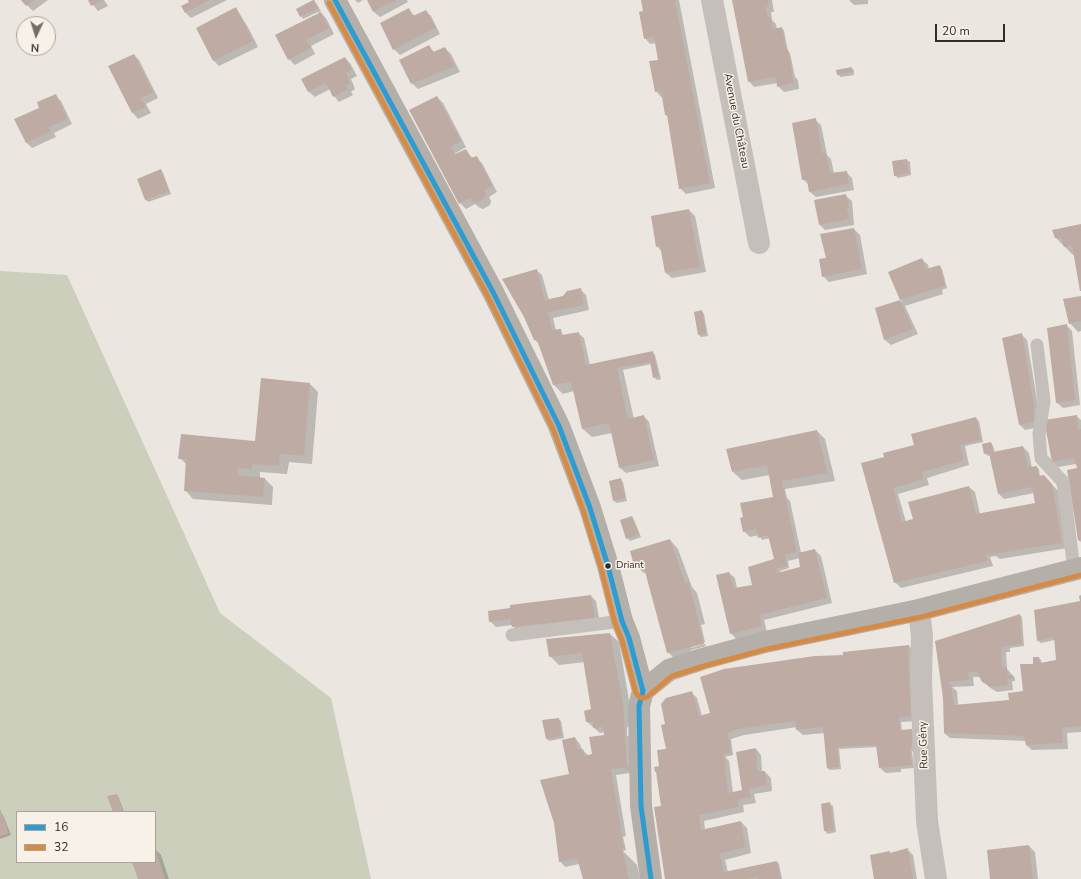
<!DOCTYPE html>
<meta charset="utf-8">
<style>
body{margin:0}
#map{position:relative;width:1081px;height:879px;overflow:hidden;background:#ece6e0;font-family:"Nunito Sans",sans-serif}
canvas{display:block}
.legend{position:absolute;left:16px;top:811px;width:140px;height:52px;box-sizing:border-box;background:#f8f1e8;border:1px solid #aaa29b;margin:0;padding:5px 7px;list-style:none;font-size:12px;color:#342c28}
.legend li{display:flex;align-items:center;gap:8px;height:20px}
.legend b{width:20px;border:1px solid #aaa29b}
.north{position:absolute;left:16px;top:16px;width:40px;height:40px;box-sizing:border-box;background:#f8f1e8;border:1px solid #aaa29b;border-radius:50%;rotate:184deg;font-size:11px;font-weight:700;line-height:16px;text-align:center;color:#342c28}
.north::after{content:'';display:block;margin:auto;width:14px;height:18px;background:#746d68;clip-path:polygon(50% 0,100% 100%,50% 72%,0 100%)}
.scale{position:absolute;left:935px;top:24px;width:70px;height:18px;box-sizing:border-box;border:2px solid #342c28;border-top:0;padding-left:5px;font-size:12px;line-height:14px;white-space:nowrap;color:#342c28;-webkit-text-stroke:3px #f8f1e8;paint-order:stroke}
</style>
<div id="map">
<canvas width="1081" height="879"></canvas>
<ul class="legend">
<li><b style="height:5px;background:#2c9cd1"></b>16</li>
<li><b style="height:5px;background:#d68b45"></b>32</li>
</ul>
<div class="north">N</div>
<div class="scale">20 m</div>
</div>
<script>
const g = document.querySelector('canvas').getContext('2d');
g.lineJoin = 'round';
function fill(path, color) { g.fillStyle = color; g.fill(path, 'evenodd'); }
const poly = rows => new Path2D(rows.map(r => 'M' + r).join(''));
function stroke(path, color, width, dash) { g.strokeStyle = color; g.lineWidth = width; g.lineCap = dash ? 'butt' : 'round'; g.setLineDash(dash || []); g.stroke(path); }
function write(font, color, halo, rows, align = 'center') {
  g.font = font + ' "Nunito Sans",sans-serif'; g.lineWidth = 3; g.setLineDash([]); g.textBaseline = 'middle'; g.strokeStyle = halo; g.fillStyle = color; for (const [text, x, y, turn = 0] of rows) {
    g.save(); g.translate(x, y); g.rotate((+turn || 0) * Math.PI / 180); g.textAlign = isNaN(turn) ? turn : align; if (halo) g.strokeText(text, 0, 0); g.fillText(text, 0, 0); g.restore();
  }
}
fill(poly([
 [0,271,67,275,220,613,331,698,371,879,0,879],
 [17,812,155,812,155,862,17,862]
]), '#cccfbb');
fill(poly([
 [22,0,48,0,33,11],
 [89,0,104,0,108,6,98,11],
 [189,0,227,0,191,18,186,13,190,2],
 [355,0,363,0,358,3],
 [368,0,407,0,408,2,380,17,374,12],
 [642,0,679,0,715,188,686,194,680,188,668,117,666,115,663,97,661,97,656,91,660,60,656,43,650,44,645,38,644,12],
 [733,0,772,0,774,12,771,12,772,20,776,24,777,29,782,28,784,31,788,51,790,53,795,77,798,80,799,89,784,92,778,86,778,83,754,87,749,81],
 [849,0,868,0,868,4,854,5],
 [314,1,321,11,319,11,326,18,334,34,311,46,315,54,295,65,289,59,319,14,318,12,303,19,297,9],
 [236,8,249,29,258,47,219,66,214,61,197,28],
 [409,10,415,16,426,11,431,16,440,34,400,55,394,49],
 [429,46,434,52,445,48,451,54,460,72,418,89,412,83],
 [134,55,139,60,158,98,146,104,151,113,138,119,133,113,109,66],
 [345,58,350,63,357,76,351,79,355,89,351,92,353,95,339,102,334,96,330,89,315,97,309,92,302,79],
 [851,68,854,70,854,75,841,77,838,75],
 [55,95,61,101,72,124,54,133,56,137,32,148,26,142,40,108],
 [437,97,443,103,466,147,454,154,455,156,466,150,473,159,476,158,482,163,497,192,489,197,491,201,490,205,483,209,480,208,475,204,466,209,460,203],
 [815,120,821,125,827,155,831,159,834,174,846,172,852,178,854,190,816,197,810,192,809,185,803,179],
 [907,160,910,162,911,175,898,178,895,175],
 [161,170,163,173,171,194,148,202,146,200,138,180],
 [846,196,852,201,854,225,825,230,820,225],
 [689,210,695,216,706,272,672,278,666,273,662,252,657,246],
 [1081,225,1081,290,1075,255,1073,255,1056,238],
 [854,229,860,235,867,274,829,282,823,276,827,259],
 [922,259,928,265,929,269,939,266,942,269,947,288,942,290,943,294,905,306,918,334,891,345,885,340,876,309,902,301,889,272],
 [536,270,542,275,549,300,564,297,580,289,586,295,589,310,553,318,556,331,560,331,564,336,578,333,584,338,590,365,652,352,655,355,661,379,657,380,654,377,651,364,623,370,634,419,644,416,649,422,659,466,626,473,620,468,612,433,592,437,583,429,574,391,563,394,554,385,540,345,535,340],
 [1081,297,1081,331,1078,332,1070,323],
 [702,311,704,314,708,336,701,337,699,335],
 [1066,325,1072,331,1080,405,1063,408,1057,403],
 [1022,335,1027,340,1039,412,1039,427,1025,430,1020,425],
 [310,384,318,392,312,464,289,462,287,474,260,472,260,478,265,479,273,487,272,505,193,499,185,490,187,465,180,458,255,442],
 [1076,416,1081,420,1081,542,1078,540,1078,469,1076,464,1058,467,1052,462],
 [976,418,979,421,983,442,965,446,969,465,927,478,929,485,898,494,906,522,914,520,969,487,975,492,980,514,1036,504,1034,493,1004,499,999,494,990,455,988,456,985,453,991,443,993,446,995,453,1023,447,1029,453,1032,468,1036,467,1039,469,1040,477,1044,476,1058,491,1067,548,1000,559,996,556,990,557,993,566,901,588,895,582,885,458],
 [817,431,825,439,835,481,785,489,787,498,790,501,801,553,815,550,821,556,832,603,764,620,767,632,736,639,731,633,729,573,735,578,737,589,753,586,775,560,770,538,762,540,759,535,750,537,744,531,774,497,770,475,742,480,733,472],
 [800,558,801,568,781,573,780,571,789,568,788,561],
 [620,479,623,482,627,501,617,503,614,501],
 [632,517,634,520,641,537,630,541,627,538],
 [670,540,678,549,692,587,697,593,705,624,701,625,705,642,691,646,691,648,705,644,706,646,691,650,692,654,674,658,668,652,646,573,644,573,635,565,631,552],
 [591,596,596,601,600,623,518,632,512,625,496,627,490,621],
 [1081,596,1081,732,1067,733,1068,749,1032,750,1026,745,1026,741,950,738,944,733,944,698,937,641,1019,615,1022,617,1024,646,1010,648,1010,652,1006,652,1007,669,1015,678,1015,681,1012,681,1013,690,997,692,989,687,980,677,973,677,974,686,952,687,957,691,958,705,1010,701,1024,692,1034,664,1039,658,1041,660,1042,664,1057,660,1055,640,1041,643,1038,641,1080,602],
 [610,634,619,642,631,712,630,726,627,727,627,735,630,738,630,773,616,775,626,836,623,837,626,850,623,851,637,865,640,879,584,879,579,864,565,867,560,861,575,738,580,744,582,750,588,755,593,755,606,735,605,732,600,733,587,722,594,710,585,662,559,665,550,656],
 [909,646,914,651,918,721,901,722,902,731,911,730,914,732,914,749,912,752,914,768,901,769,901,772,886,773,880,768,878,747,839,749,841,769,830,770,827,768,825,733,803,735,797,730,797,727,744,735,731,739,733,755,725,757,729,761,733,793,743,791,756,749,761,755,762,772,765,772,771,778,772,791,754,794,756,803,743,805,744,812,704,821,705,830,741,822,747,828,751,853,725,860,728,872,777,862,779,864,782,879,666,879,661,766,667,749,667,725,692,693,697,698,702,716,711,714,844,656],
 [558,719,561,721,564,738,549,741,547,739],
 [117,795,119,798,124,812,114,812],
 [830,804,833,806,836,832,828,834,825,831,822,805],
 [0,813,3,815,11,835,0,839],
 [1029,846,1035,852,1038,879,992,879],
 [155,849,161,855,169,879,139,879,133,862,155,862],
 [907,849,913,855,917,879,875,879,889,852,891,854]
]), '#0003');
fill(poly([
 [21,0,35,0,26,6],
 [88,0,103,0,91,6],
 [188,0,210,0,185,13,181,6,189,2],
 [313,0,314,0,319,8,300,17,296,9],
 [367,0,397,0,373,12],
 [641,0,675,0,710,183,679,189,667,115,665,115,661,91,655,92,649,61,658,60,654,37,644,39,639,12,643,11],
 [732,0,768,0,769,6,766,7,768,17,771,17,773,29,782,27,786,50,788,49,794,83,777,87,776,77,748,82],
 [236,7,253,41,213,61,196,28],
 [409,8,413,16,426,10,436,28,393,50,380,23],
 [321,12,329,28,306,40,311,48,288,60,275,35],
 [429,45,433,52,445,47,455,66,411,84,399,60],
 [134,54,153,92,141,98,146,107,132,113,108,66],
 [345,57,352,70,346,73,350,83,346,86,348,89,333,97,326,83,308,92,301,79],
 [852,67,852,72,837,75,836,70],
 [56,94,67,119,49,127,51,131,26,143,14,119,39,108,37,102],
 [437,96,461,141,451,147,455,154,466,149,471,158,477,156,492,186,484,191,486,195,484,199,477,203,473,202,470,198,459,204,409,110],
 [816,118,822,153,826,153,830,173,847,171,849,184,809,192,807,180,802,180,792,123],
 [907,159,909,173,894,176,892,161],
 [161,169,169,191,145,200,137,179],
 [846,194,849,208,847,208,849,219,819,225,814,200],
 [689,209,700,267,665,273,660,245,656,247,651,216],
 [1081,224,1081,291,1080,291,1072,245,1064,247,1061,238,1055,238,1052,230],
 [854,228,862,269,822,277,819,259,826,258,820,234],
 [922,258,926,269,940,265,945,286,900,300,888,272],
 [537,269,545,300,563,296,567,291,581,288,584,305,548,312,552,330,561,329,562,335,579,332,586,365,653,351,659,376,653,378,650,362,617,368,628,419,644,415,654,460,619,468,609,423,582,429,571,382,553,385,537,340,534,340,524,317,502,279],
 [1081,296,1081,321,1069,324,1063,299],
 [900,300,913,329,884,340,875,308],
 [702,310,706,333,698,335,694,312],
 [1067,324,1075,400,1056,403,1047,328],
 [1022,333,1034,405,1034,422,1019,425,1002,338],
 [261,378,310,383,304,456,280,454,279,466,252,464,252,469,238,468,238,475,265,478,263,497,184,491,186,459,178,459,181,434,255,441],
 [1077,415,1078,430,1081,429,1081,540,1078,540,1067,470,1077,468,1074,458,1052,462,1044,420],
 [976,417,981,440,960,445,964,460,922,472,924,479,893,488,902,522,913,519,908,502,969,486,976,514,1035,503,1032,487,998,494,989,453,984,454,982,444,991,442,993,452,1023,446,1028,467,1037,466,1039,476,1044,475,1052,484,1062,543,985,555,988,561,894,583,861,463,884,457,883,453,914,445,911,434],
 [817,430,827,473,782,481,797,552,785,555,787,566,776,569,777,573,800,567,798,553,815,549,827,598,759,615,762,626,730,634,716,575,729,572,734,588,752,585,748,567,774,559,768,535,758,538,756,529,743,532,740,518,743,517,740,503,773,497,767,465,732,472,726,449],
 [621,478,625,498,613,501,609,481],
 [632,516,639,534,626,539,620,520],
 [670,539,685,583,689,583,704,644,667,653,643,564,634,565,630,551],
 [591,595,595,618,512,627,510,619,489,622,488,611,510,608,510,605],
 [1081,595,1081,726,1062,728,1063,743,1026,745,1024,736,944,733,943,698,935,641,1020,614,1022,644,1001,647,1002,667,1007,667,1007,675,1013,675,1013,679,1007,679,1008,685,991,687,982,682,977,672,968,672,969,680,948,682,951,685,954,705,1009,700,1008,693,1023,691,1020,664,1033,664,1033,657,1039,657,1040,663,1056,660,1054,637,1037,641,1034,610,1080,601,1079,596],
 [610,633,623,703,627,766,628,766,629,770,626,770,625,768,611,769,624,848,622,848,629,879,583,879,577,858,559,862,554,823,540,780,569,774,562,740,575,737,578,749,583,749,585,756,592,754,589,737,604,735,603,727,593,728,593,722,586,722,584,711,591,709,582,653,549,657,546,639],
 [909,645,909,647,908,647,911,714,913,714,913,716,899,717,900,730,912,729,912,746,910,749,912,765,879,768,876,745,853,746,837,747,839,767,827,768,823,727,796,730,795,721,738,729,728,733,731,753,724,754,728,793,742,790,736,752,756,748,757,771,765,771,767,785,749,789,751,797,738,800,739,807,699,815,701,830,741,821,745,847,720,854,724,872,777,861,781,879,758,879,758,877,746,879,665,879,654,807,661,806,656,772,655,772,654,767,659,766,657,750,666,749,661,725,665,724,661,704,666,698,692,691,699,716,710,713,700,677,724,669,815,656,843,655,843,652],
 [559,718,562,736,546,739,542,720],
 [117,794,123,812,113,812,107,796],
 [830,802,834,830,824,831,821,804],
 [0,809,9,833,0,836],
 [1029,845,1033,879,990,879,987,850],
 [155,848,165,879,138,879,132,862,155,862],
 [908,848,913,879,874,879,870,855,890,851,890,853]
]), '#beaca4');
stroke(poly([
 [1037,345,1044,401,1039,434,1041,458,1063,482,1074,570],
 [512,635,622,621]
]), '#c4bfba', 13);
stroke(poly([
 [712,0,759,243],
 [919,610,922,636,921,680,927,821,936,879]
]), '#c4bfba', 22);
stroke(poly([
 [335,0,493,292,559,426,590,508,608,566,622,621,629,638,643,691],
 [643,691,669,670,702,659,765,642,919,610,1081,568],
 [643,691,639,706,641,806,651,879]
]), '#b5afaa', 22);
stroke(poly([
 [335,0,493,292,559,426,590,508,608,566,622,621,629,638,643,691],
 [643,691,639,706,641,806,651,879]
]), '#2c9cd1', 5);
stroke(poly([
 [329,3,487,295,553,429,583,510,601,568,615,623,622,640,636,693,639,697,643,698,647,697,672,676,704,666,767,649,921,617,1081,575]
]), '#d68b45', 5);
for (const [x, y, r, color] of [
 [608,566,3.5,"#342c28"]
]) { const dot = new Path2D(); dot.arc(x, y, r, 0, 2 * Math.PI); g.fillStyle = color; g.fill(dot); stroke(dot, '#f8f1e8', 1.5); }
write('10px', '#342c28', '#f8f1e8', [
 ["Driant",616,566]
], 'left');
write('11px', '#342c28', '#f8f1e8', [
 ["Avenue du Château",736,121,79],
 ["Rue Gény",924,745,-92]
]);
</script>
